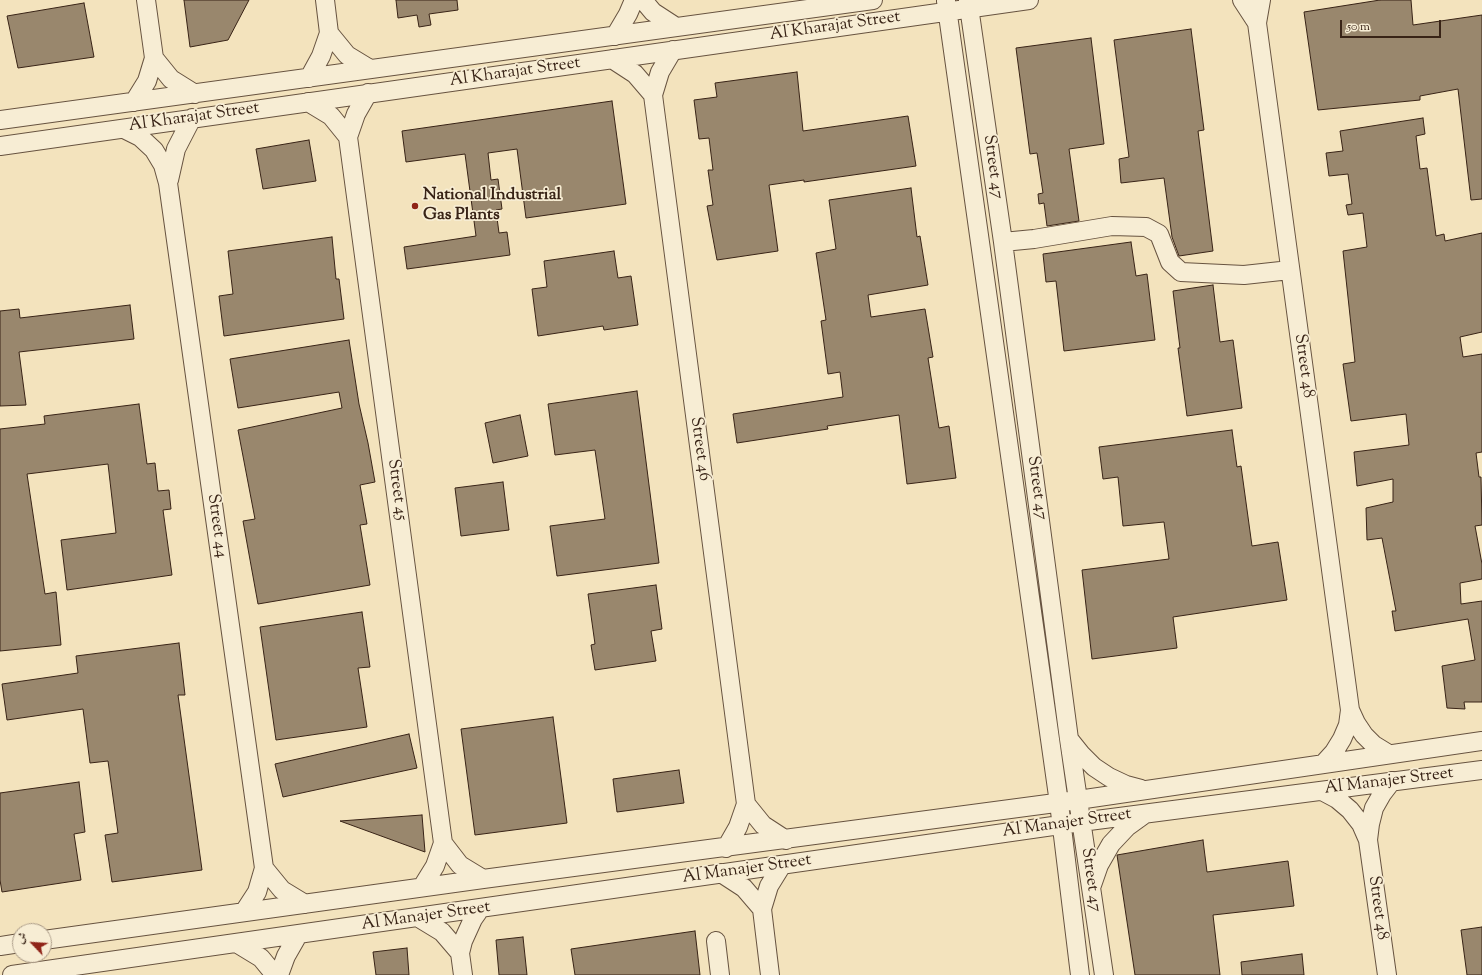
<!DOCTYPE html>
<meta charset="utf-8">
<style>
body{margin:0}
#map{position:relative;width:1482px;height:975px;overflow:hidden;background:#f3e3bd;font-family:"Sorts Mill Goudy",Amiri,serif}
canvas{display:block}
.north{position:absolute;left:12px;top:923px;width:40px;height:40px;box-sizing:border-box;background:#f7edd4;border:1px solid #ab9c88;border-radius:50%;rotate:295deg;font-size:11px;font-weight:700;line-height:16px;text-align:center;color:#382316}
.north::after{content:'';display:block;margin:auto;width:14px;height:18px;background:#8f2418;clip-path:polygon(50% 0,100% 100%,50% 72%,0 100%)}
.scale{position:absolute;left:1340px;top:20px;width:101px;height:18px;box-sizing:border-box;border:2px solid #382316;border-top:0;padding-left:5px;font-size:12px;line-height:14px;white-space:nowrap;color:#382316;-webkit-text-stroke:3px #f7edd4;paint-order:stroke}
</style>
<div id="map">
<canvas width="1482" height="975"></canvas>
<div class="north">ش</div>
<div class="scale">50 m</div>
</div>
<script>
const g = document.querySelector('canvas').getContext('2d');
g.lineJoin = 'round';
function fill(path, color) { g.fillStyle = color; g.fill(path, 'evenodd'); }
const poly = rows => new Path2D(rows.map(r => 'M' + r).join(''));
function stroke(path, color, width, dash) { g.strokeStyle = color; g.lineWidth = width; g.lineCap = dash ? 'butt' : 'round'; g.setLineDash(dash || []); g.stroke(path); }
function write(font, color, halo, rows, align = 'center') {
  g.font = font + ' "Sorts Mill Goudy",serif'; g.lineWidth = 3.5; g.setLineDash([]); g.textBaseline = 'middle'; g.strokeStyle = halo; g.fillStyle = color; for (const [text, x, y, turn = 0] of rows) {
    g.save(); g.translate(x, y); g.rotate((+turn || 0) * Math.PI / 180); g.textAlign = isNaN(turn) ? turn : align; if (halo) g.strokeText(text, 0, 0); g.fillText(text, 0, 0); g.restore();
  }
}
const building = poly([
 [184,0,249,0,228,40,190,47,184,0],
 [396,0,457,0,458,10,429,14,431,25,419,27,417,15,398,18,396,0],
 [1380,0,1411,0,1413,25,1482,15,1482,199,1471,200,1458,89,1420,96,1420,100,1318,110,1304,12,1380,0],
 [84,3,94,57,18,68,7,16,84,3],
 [1191,29,1204,130,1198,131,1213,251,1179,256,1172,237,1164,178,1121,183,1119,159,1129,157,1114,40,1191,29],
 [1091,38,1104,144,1069,149,1079,221,1047,226,1044,203,1039,204,1038,194,1043,193,1037,153,1030,154,1016,48,1091,38],
 [797,72,803,131,908,116,916,166,804,182,804,180,769,185,778,251,717,260,707,206,713,205,708,170,713,170,709,138,699,139,694,100,717,97,715,83,797,72],
 [612,101,626,204,526,218,517,149,488,153,491,180,498,179,502,209,496,210,499,233,507,232,510,255,407,269,404,247,476,236,465,154,406,162,402,131,612,101],
 [1423,118,1425,134,1416,136,1420,169,1427,168,1436,236,1444,234,1445,241,1482,233,1482,332,1460,337,1463,357,1482,354,1482,452,1476,453,1479,477,1481,477,1482,525,1475,526,1482,564,1482,579,1460,583,1461,604,1482,601,1482,702,1464,702,1465,709,1447,708,1442,666,1475,660,1468,619,1395,631,1392,611,1396,611,1382,538,1367,540,1366,508,1393,502,1393,479,1357,486,1354,452,1409,445,1406,414,1351,421,1343,364,1355,362,1343,251,1367,247,1363,213,1348,215,1346,205,1352,204,1348,174,1329,176,1326,153,1343,151,1340,131,1423,118],
 [309,140,316,181,263,189,256,149,309,140],
 [911,188,917,237,920,236,928,285,868,295,871,317,925,309,933,357,928,358,939,428,949,426,956,478,907,484,899,415,827,426,828,429,737,443,733,414,843,397,840,372,828,374,821,321,826,320,816,253,836,249,829,200,911,188],
 [332,237,336,279,339,279,344,319,224,336,219,296,233,294,228,251,332,237],
 [1131,242,1136,276,1147,274,1155,340,1064,351,1056,281,1046,282,1043,254,1131,242],
 [614,251,618,278,631,276,638,325,604,330,603,326,538,336,532,289,547,287,544,261,614,251],
 [1213,285,1220,342,1233,340,1242,408,1187,416,1178,348,1180,348,1173,291,1213,285],
 [130,305,134,339,19,352,26,405,0,406,0,311,19,309,20,318,130,305],
 [349,340,359,404,368,443,375,482,360,485,367,524,360,525,370,585,258,604,243,521,255,519,238,430,342,408,339,392,238,408,230,359,349,340],
 [637,391,659,563,557,576,550,526,605,519,595,450,555,455,548,404,637,391],
 [139,404,147,464,155,463,158,491,169,490,171,509,163,510,172,575,67,590,61,540,116,533,108,464,27,474,45,594,56,592,61,645,0,651,0,429,45,424,44,416,139,404],
 [520,415,528,456,493,463,485,423,520,415],
 [1232,430,1237,467,1241,466,1252,546,1278,542,1287,600,1173,617,1177,648,1092,659,1082,570,1169,559,1164,522,1123,526,1118,477,1103,479,1099,447,1232,430],
 [503,482,509,530,461,536,455,488,503,482],
 [656,585,662,629,651,631,656,661,595,670,591,645,595,644,588,594,656,585],
 [362,612,370,667,358,668,367,727,276,740,260,627,362,612],
 [179,643,185,695,178,695,202,870,112,882,105,835,118,833,108,761,90,763,83,709,7,720,2,684,78,673,76,656,179,643],
 [553,717,567,823,475,835,461,729,553,717],
 [409,734,417,768,283,797,275,764,409,734],
 [679,770,684,803,617,812,613,779,679,770],
 [79,782,85,832,74,834,81,880,2,892,0,880,0,793,79,782],
 [422,815,425,852,340,821,422,815],
 [1203,840,1207,872,1288,861,1294,906,1213,915,1220,975,1135,975,1117,855,1203,840],
 [1482,927,1482,975,1467,975,1461,930,1482,927],
 [695,931,700,975,575,975,571,949,695,931],
 [523,937,527,975,499,975,496,940,523,937],
 [407,948,409,975,376,975,373,952,407,948],
 [1302,954,1304,975,1242,975,1241,962,1302,954]
]);
fill(building, '#99876d');
stroke(building, '#382316', 1);
const minor = poly([
 [643,0,653,12,676,27],
 [968,0,1003,242,1069,739,1104,975],
 [1242,0,1257,23],
 [1261,0,1257,23,1350,710,1356,723,1364,735,1374,745,1387,753],
 [946,1,1059,803,1080,975],
 [329,33,347,55,370,69],
 [615,36,628,14,634,0],
 [673,50,660,72,653,95,746,804,738,827,726,848],
 [154,58,171,79,195,94],
 [612,59,635,74,653,95],
 [309,78,321,56,329,33,325,0],
 [368,93,356,114,348,137,443,843,435,866,422,887],
 [134,102,147,81,154,58,146,0],
 [308,102,331,116,348,137],
 [0,120,873,0],
 [124,129,140,137,154,150,163,165,168,183,264,868,257,892,244,912],
 [0,146,1029,0],
 [169,180,176,149,192,118],
 [1003,242,1034,239,1112,226,1146,227,1159,234,1170,262,1181,272,1244,275,1290,270],
 [1069,739,1081,754,1094,767,1109,777,1126,785,1141,789],
 [1324,763,1334,752,1342,739,1348,725,1350,710],
 [1322,791,1337,799,1350,810,1361,824,1368,840],
 [746,804,763,825,786,840],
 [443,843,460,865,483,879],
 [264,868,282,890,305,904],
 [721,873,744,888,762,909],
 [1092,885,1099,865,1111,844,1127,827,1145,814],
 [419,918,442,932,460,953],
 [44,940,483,879,1078,800,1482,741],
 [716,941,720,975],
 [238,944,261,958,275,975],
 [0,946,20,943],
 [12,975,1081,822,1482,770],
 [279,975,286,956,298,935],
 [463,975,460,953,463,941,473,919,480,909],
 [770,975,762,909,769,886,782,865],
 [1387,975,1368,840,1370,824,1374,808,1382,794,1392,781]
]);
stroke(minor, '#675340', 20);
stroke(minor, '#f7edd4', 18);
for (const [x, y, r, color] of [
 [415,206,4,"#8f2418"]
]) { const dot = new Path2D(); dot.arc(x, y, r, 0, 2 * Math.PI); g.fillStyle = color; g.fill(dot); stroke(dot, '#f7edd4', 1.5); }
write('17px', '#382316', '#f7edd4', [
 ["Al Kharajat Street",835,27,-8],
 ["Al Kharajat Street",515,73,-8],
 ["Al Kharajat Street",194,118,-8],
 ["Street 47",992,167,82],
 ["Street 48",1303,366,82],
 ["Street 46",699,449,82],
 ["Street 47",1036,488,82],
 ["Street 45",396,490,82],
 ["Street 44",216,526,82],
 ["Al Manajer Street",1389,782,-7],
 ["Al Manajer Street",1067,824,-8],
 ["Al Manajer Street",747,870,-8],
 ["Street 47",1090,880,82],
 ["Street 48",1377,908,82],
 ["Al Manajer Street",426,917,-8]
]);
write('bold 17px', '#382316', '#f7edd4', [
 ["National Industrial",423,196],
 ["Gas Plants",423,216]
], 'left');
</script>
